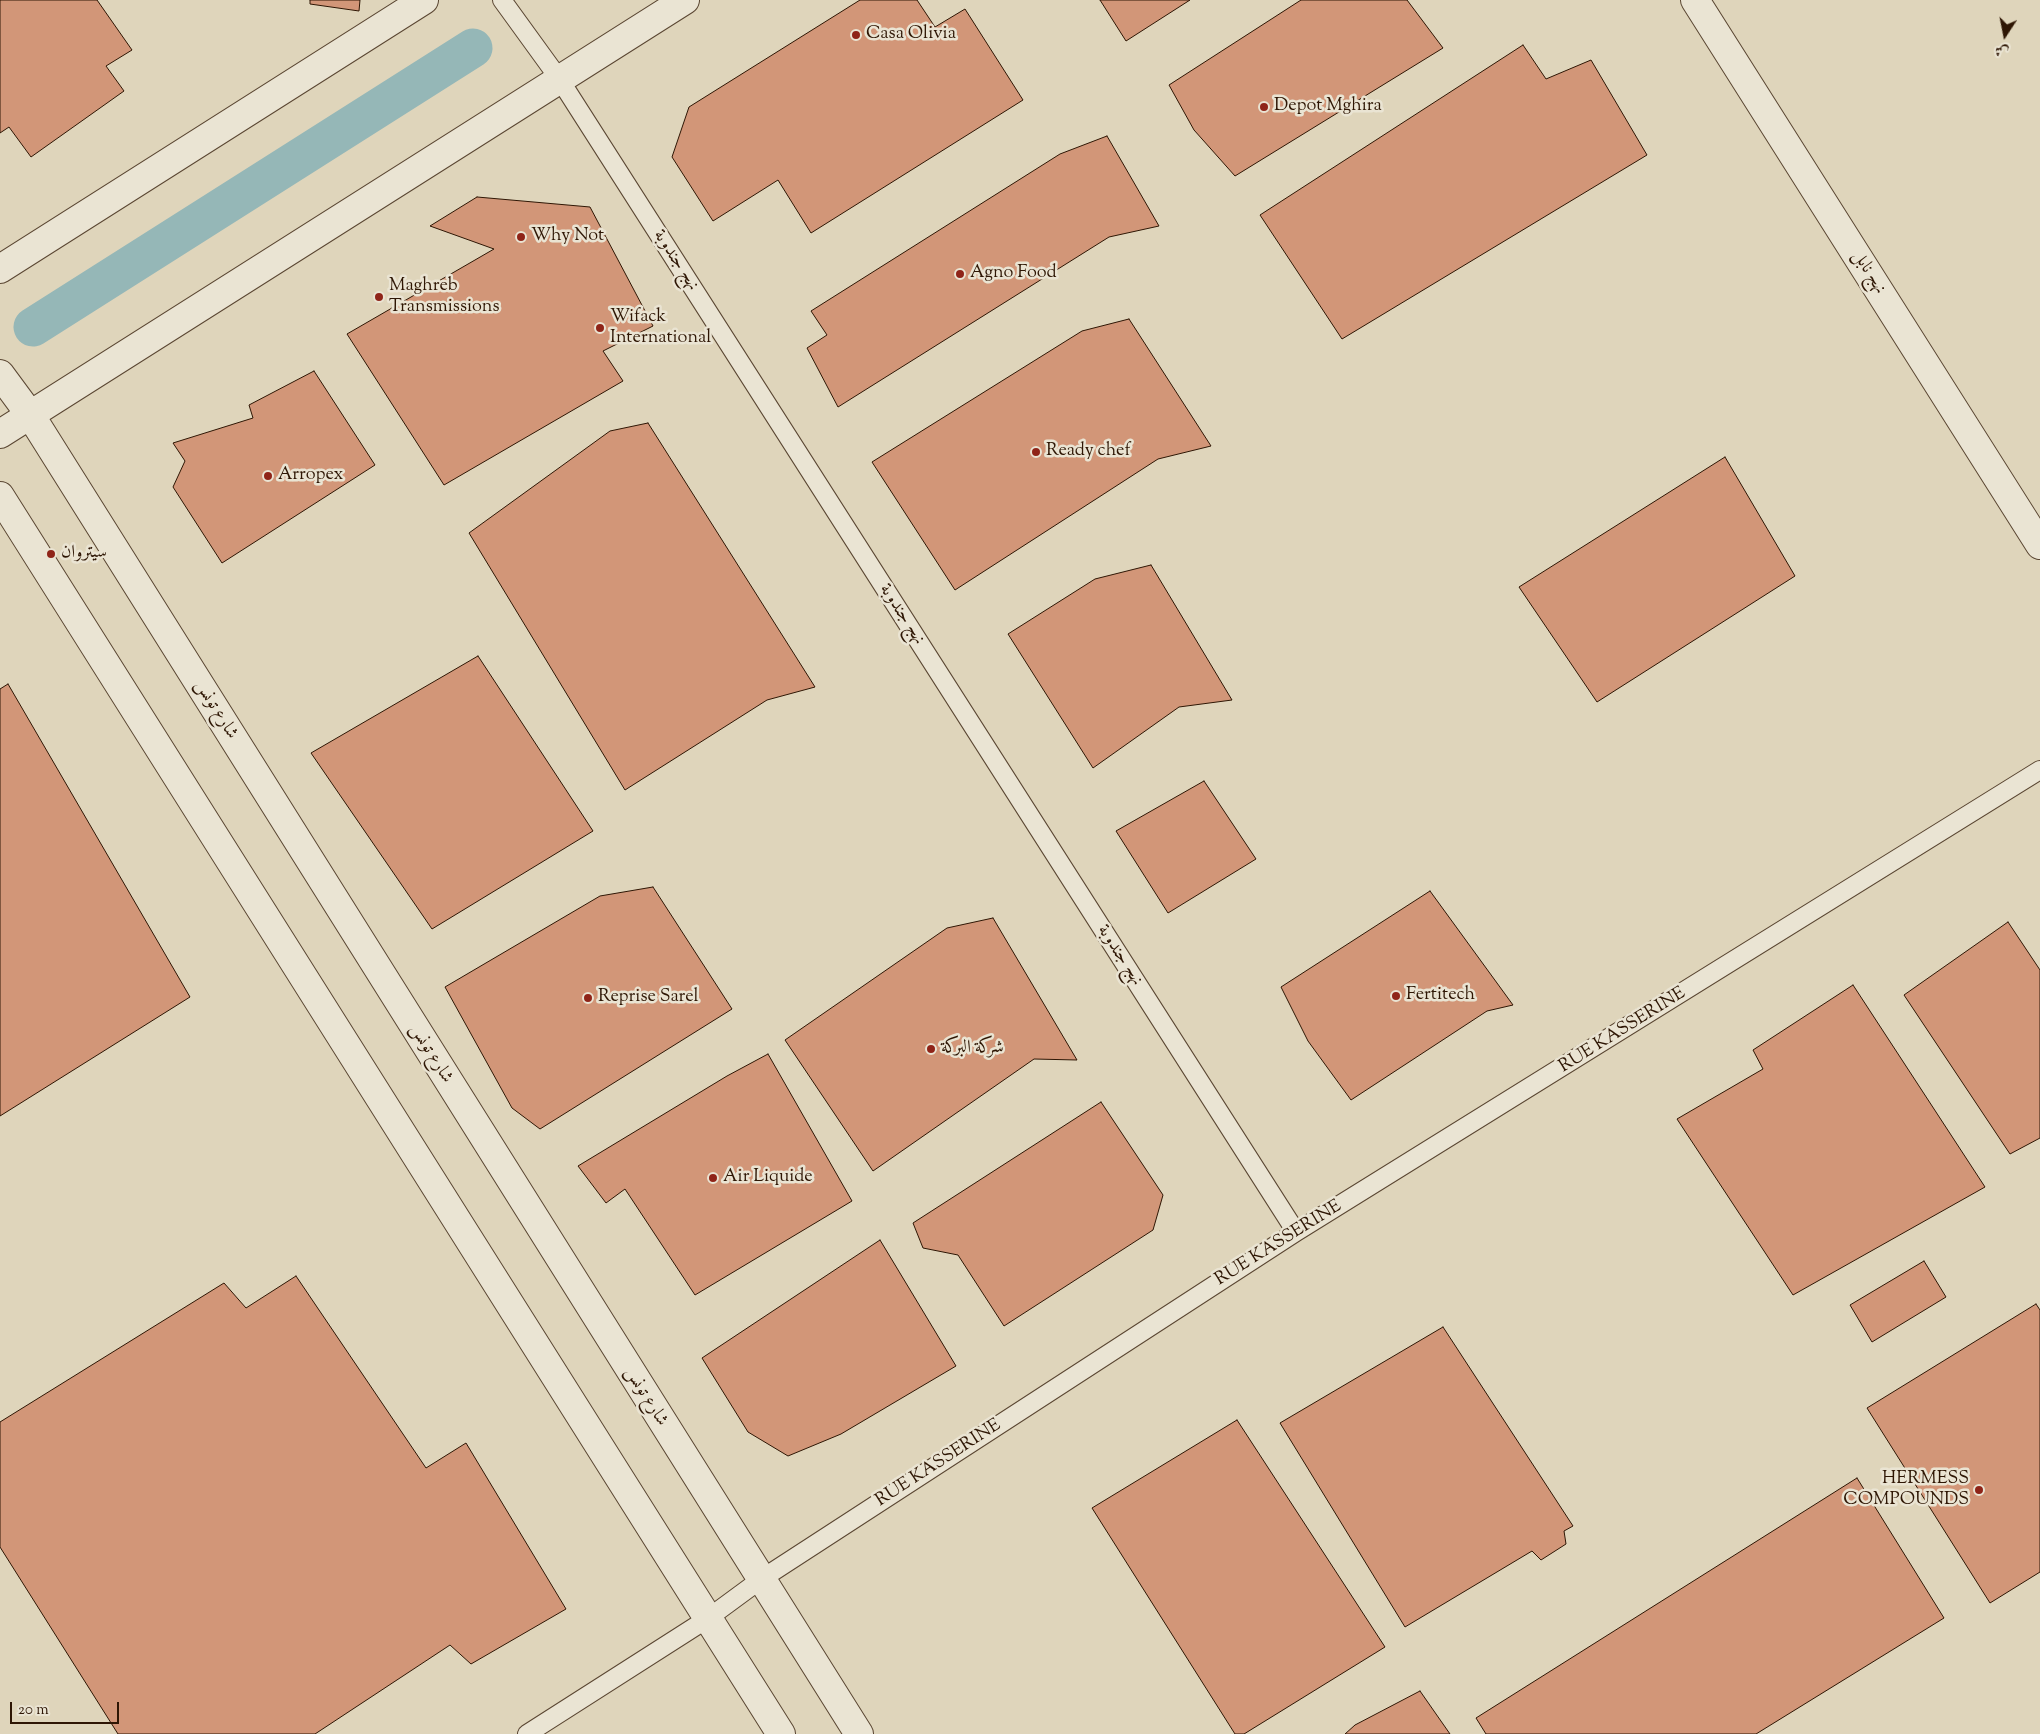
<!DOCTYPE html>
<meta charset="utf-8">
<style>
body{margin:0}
#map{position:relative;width:2040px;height:1734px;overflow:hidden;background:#dfd5bb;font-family:"Sorts Mill Goudy",Amiri,serif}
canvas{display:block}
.north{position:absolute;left:1980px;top:10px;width:50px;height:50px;-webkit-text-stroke:4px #eae4d3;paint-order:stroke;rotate:191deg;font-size:14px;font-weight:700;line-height:20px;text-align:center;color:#2e1604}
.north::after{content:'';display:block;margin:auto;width:18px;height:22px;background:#2e1604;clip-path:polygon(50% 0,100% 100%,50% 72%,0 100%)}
.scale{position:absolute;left:10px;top:1702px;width:109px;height:22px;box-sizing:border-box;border:2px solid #2e1604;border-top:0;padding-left:6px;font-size:15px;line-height:18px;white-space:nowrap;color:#2e1604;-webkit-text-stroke:4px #eae4d3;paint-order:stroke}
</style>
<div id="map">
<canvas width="2040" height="1734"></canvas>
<div class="north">ش</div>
<div class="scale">20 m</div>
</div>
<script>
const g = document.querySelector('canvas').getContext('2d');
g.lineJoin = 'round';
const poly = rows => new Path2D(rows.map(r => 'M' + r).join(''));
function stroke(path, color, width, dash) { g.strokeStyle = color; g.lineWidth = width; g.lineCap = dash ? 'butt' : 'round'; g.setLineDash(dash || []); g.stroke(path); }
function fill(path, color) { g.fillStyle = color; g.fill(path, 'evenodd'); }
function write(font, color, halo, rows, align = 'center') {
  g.font = font + ' "Sorts Mill Goudy",Amiri,serif'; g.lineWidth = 5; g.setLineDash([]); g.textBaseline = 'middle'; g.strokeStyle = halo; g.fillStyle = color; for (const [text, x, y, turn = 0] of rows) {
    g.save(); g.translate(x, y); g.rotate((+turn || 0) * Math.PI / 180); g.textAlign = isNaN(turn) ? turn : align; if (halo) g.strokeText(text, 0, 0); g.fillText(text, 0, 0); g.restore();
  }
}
stroke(poly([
 [33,327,473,48]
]), '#95b7b7', 39);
const building = poly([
 [0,0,97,0,132,50,106,66,124,91,31,157,9,127,0,133,0,0],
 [310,0,360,0,359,11,310,4,310,0],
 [860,0,917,0,935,27,965,9,1023,100,811,233,778,180,713,221,672,157,689,107,860,0],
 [1100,0,1190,0,1126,41,1100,0],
 [1301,0,1407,0,1443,48,1235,176,1194,130,1169,85,1301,0],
 [1523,45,1546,79,1591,60,1647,155,1342,339,1260,215,1523,45],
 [1107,136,1159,226,1109,237,838,407,807,348,827,335,811,311,1060,154,1107,136],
 [477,197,590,207,653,326,603,351,623,381,444,485,347,334,494,249,430,226,477,197],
 [1129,319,1211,446,1158,459,955,590,872,462,1082,331,1129,319],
 [314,371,375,465,222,563,173,487,185,461,173,443,253,418,249,405,314,371],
 [648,423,815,687,767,700,625,790,469,533,610,431,648,423],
 [1725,457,1795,576,1597,702,1519,587,1725,457],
 [1151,565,1232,700,1179,707,1093,768,1008,634,1095,579,1151,565],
 [478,656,593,831,432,929,311,753,478,656],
 [8,684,190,997,0,1116,0,689,8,684],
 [1204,781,1256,859,1168,913,1116,831,1204,781],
 [653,887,732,1009,540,1129,512,1108,445,987,600,896,653,887],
 [1430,891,1513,1005,1487,1011,1351,1100,1308,1041,1281,987,1430,891],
 [993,918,1077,1060,1034,1059,873,1171,785,1040,947,928,993,918],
 [2008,922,2040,970,2040,1138,2010,1154,1904,995,2008,922],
 [1853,985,1985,1187,1793,1295,1677,1119,1763,1069,1753,1050,1853,985],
 [768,1054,852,1201,695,1295,625,1189,606,1203,578,1166,727,1076,768,1054],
 [1101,1102,1163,1195,1153,1230,1004,1326,958,1255,923,1248,913,1223,1101,1102],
 [880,1240,956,1366,841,1434,788,1456,748,1432,702,1358,880,1240],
 [1924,1261,1946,1297,1872,1342,1850,1305,1924,1261],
 [296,1276,426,1468,466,1443,566,1609,471,1664,450,1645,315,1734,118,1734,0,1547,0,1422,224,1283,246,1308,296,1276],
 [2036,1304,2040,1310,2040,1572,1990,1603,1867,1408,2036,1304],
 [1443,1327,1573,1526,1564,1531,1566,1544,1541,1560,1532,1551,1405,1627,1280,1423,1443,1327],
 [1237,1420,1385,1647,1244,1734,1235,1734,1092,1508,1237,1420],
 [1857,1478,1944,1618,1756,1734,1486,1734,1476,1718,1857,1478],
 [1420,1691,1450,1734,1345,1734,1355,1725,1420,1691]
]);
fill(building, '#d29678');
stroke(building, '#2e1604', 1);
const lane = poly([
 [502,0,560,80,1296,1232],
 [527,1734,707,1619,760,1580,1296,1232,2040,770]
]);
const street = poly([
 [1695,0,2040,545],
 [0,269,424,0],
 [0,374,31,416,859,1734],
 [0,434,685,0],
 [0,496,781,1734]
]);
stroke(lane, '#5a4632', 20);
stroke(street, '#5a4632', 30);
stroke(lane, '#eae4d3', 18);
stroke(street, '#eae4d3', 28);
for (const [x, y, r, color] of [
 [856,35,5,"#8f2418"],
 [1264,107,5,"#8f2418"],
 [521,237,5,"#8f2418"],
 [960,274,5,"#8f2418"],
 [379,297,5,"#8f2418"],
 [600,328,5,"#8f2418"],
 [1036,452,5,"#8f2418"],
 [268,476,5,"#8f2418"],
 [51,554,5,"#8f2418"],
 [1396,996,5,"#8f2418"],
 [588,998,5,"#8f2418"],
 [931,1049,5,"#8f2418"],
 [713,1178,5,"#8f2418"],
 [1979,1490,5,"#8f2418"]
]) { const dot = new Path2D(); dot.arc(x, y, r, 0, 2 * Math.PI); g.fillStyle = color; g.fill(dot); stroke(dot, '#eae4d3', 2); }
write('18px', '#2e1604', '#eae4d3', [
 ["Casa Olivia",866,35],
 ["Depot Mghira",1274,107],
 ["Why Not",531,237],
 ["Agno Food",970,274],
 ["Maghreb",389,287],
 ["Transmissions",389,308],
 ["Wifack",610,318],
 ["International",610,339],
 ["Ready chef",1046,452],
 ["Arropex",278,476],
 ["سيتروان",61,554],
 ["Fertitech",1406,996],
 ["Reprise Sarel",598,998],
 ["شركة البركة",941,1049],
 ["Air Liquide",723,1178],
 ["HERMESS",1969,1480,"right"],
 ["COMPOUNDS",1969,1501,"right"]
], 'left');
write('18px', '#2e1604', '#eae4d3', [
 ["نهج جندوبة",675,261,57],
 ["نهج نابل",1868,273,58],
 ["نهج جندوبة",901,615,57],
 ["شارع تونس",215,710,58],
 ["نهج جندوبة",1119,956,57],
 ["RUE KASSERINE",1623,1031,-32],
 ["شارع تونس",430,1054,58],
 ["RUE KASSERINE",1279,1244,-32],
 ["شارع تونس",645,1397,58],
 ["RUE KASSERINE",939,1464,-33]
]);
</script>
